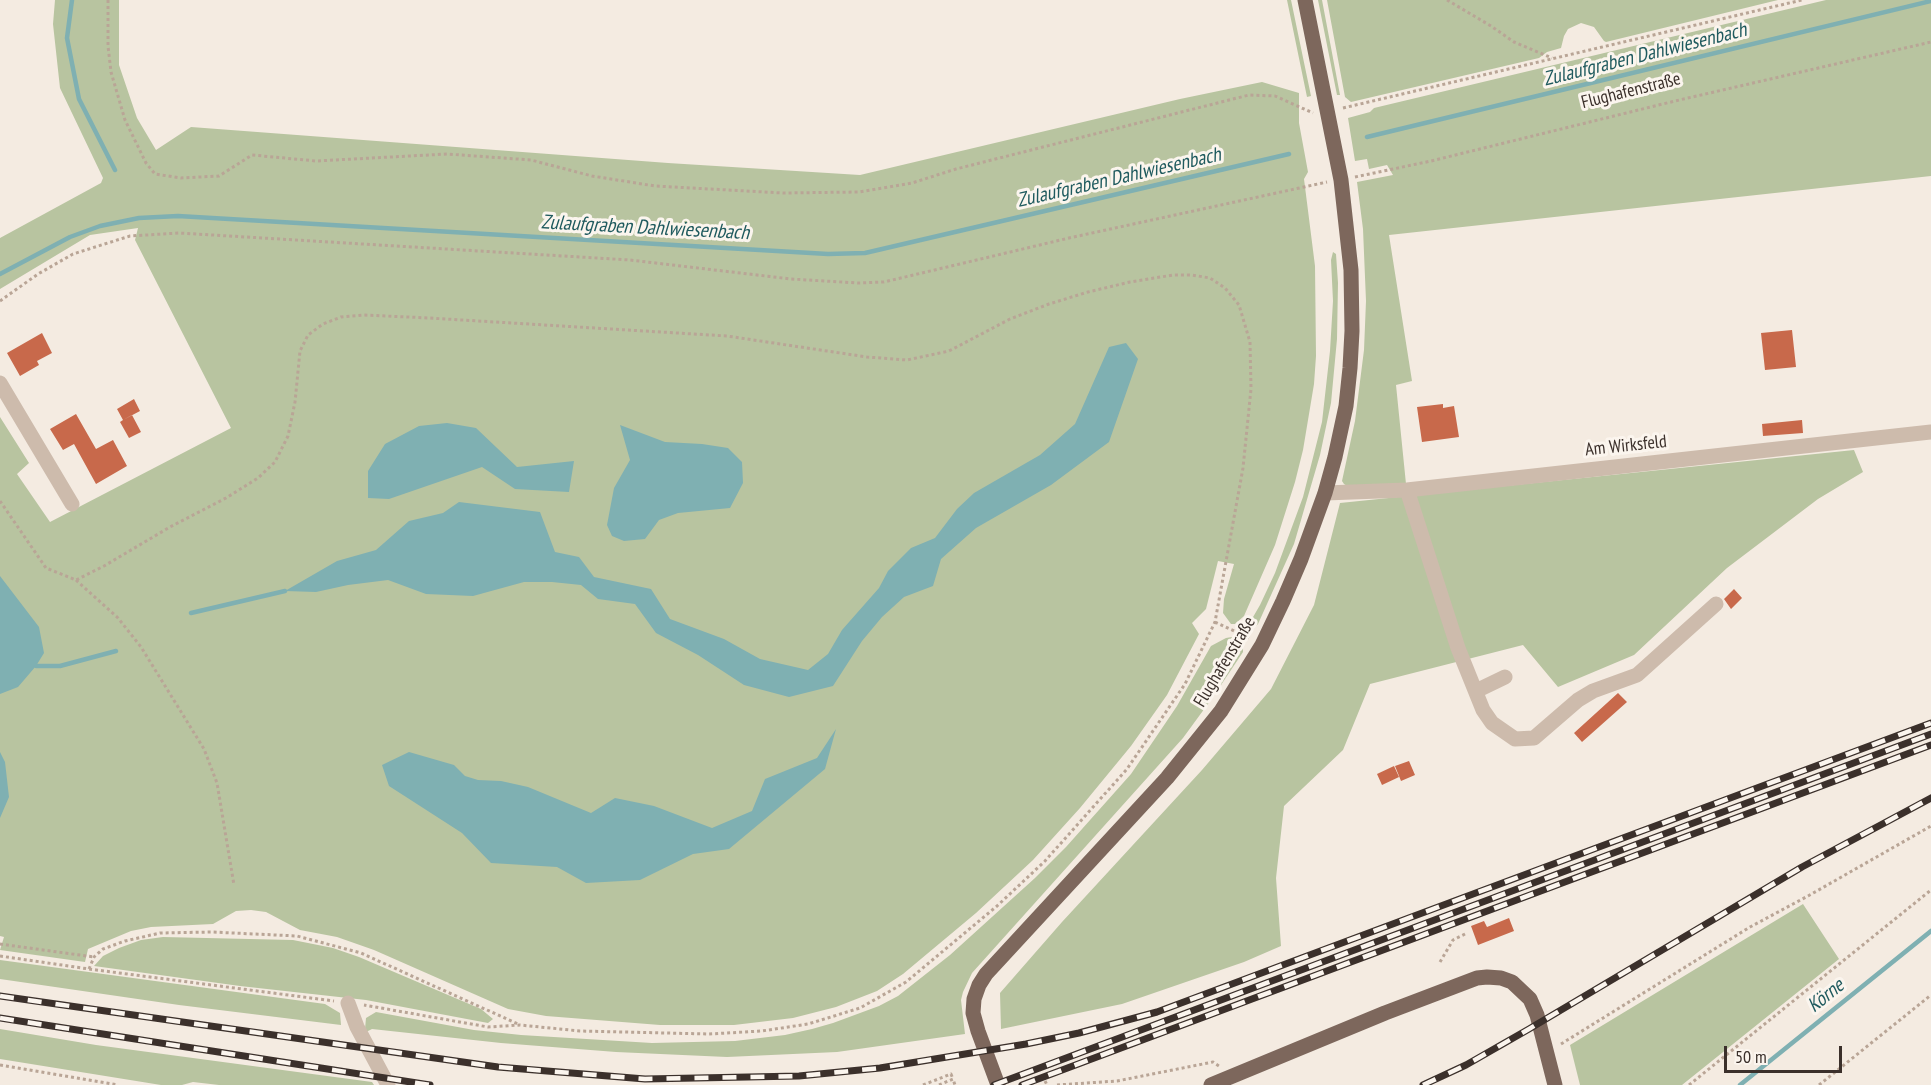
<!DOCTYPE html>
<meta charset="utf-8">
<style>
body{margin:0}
#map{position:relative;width:1931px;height:1085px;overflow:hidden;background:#f4ebe1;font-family:"PT Sans Narrow",sans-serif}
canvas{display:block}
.scale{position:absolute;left:1724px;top:1046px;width:118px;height:27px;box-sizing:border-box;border:3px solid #3b302b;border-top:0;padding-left:8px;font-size:18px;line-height:21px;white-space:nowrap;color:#3b302b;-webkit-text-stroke:4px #fbf5ee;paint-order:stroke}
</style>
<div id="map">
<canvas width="1931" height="1085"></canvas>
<div class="scale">50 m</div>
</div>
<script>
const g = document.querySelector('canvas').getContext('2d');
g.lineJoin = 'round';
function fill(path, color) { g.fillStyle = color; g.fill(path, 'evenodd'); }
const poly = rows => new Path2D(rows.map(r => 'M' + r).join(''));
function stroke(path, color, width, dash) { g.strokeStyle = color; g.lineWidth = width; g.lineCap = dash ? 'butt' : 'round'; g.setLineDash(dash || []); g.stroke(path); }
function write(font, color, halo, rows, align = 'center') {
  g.font = font + ' "PT Sans Narrow",sans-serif'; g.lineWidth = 6; g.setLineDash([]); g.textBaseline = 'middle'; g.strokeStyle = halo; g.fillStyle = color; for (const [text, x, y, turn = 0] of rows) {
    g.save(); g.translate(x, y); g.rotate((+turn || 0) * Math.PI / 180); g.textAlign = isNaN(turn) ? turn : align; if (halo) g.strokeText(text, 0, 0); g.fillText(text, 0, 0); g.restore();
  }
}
fill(poly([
 [55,0,119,0,119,65,137,118,156,150,191,127,668,163,860,175,1180,99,1262,82,1299,93,1299,123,1308,172,1304,179,1315,266,1316,356,1314,384,1303,450,1295,482,1275,545,1244,616,1235,624,1231,624,1223,613,1224,599,1234,564,1218,561,1206,609,1192,623,1199,634,1167,695,1131,746,1080,808,1033,860,976,913,903,974,877,991,836,1007,793,1018,734,1025,660,1025,546,1016,508,1009,374,950,337,937,300,930,266,912,251,910,236,911,213,924,151,927,131,931,88,949,85,962,0,950,4,937,0,936,0,417,29,463,17,474,50,522,231,428,135,240,138,228,90,235,0,289,0,238,101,183,103,178,60,88,53,24],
 [1287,0,1291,0,1311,96,1307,97],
 [1318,0,1322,0,1340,95,1337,95],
 [1327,0,1778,0,1606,42,1604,41,1594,27,1581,23,1568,29,1564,36,1561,48,1547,52,1539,58,1351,102,1345,97],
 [1826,0,1931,0,1931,176,1389,235,1412,381,1396,385,1406,484,1350,488,1344,484,1342,481,1355,421,1364,350,1366,301,1363,229,1357,182,1393,175,1387,165,1369,169,1367,159,1355,161,1348,118,1370,112,1374,108],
 [1333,252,1336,254,1338,283,1337,339,1331,403,1320,455,1294,544,1258,624,1256,626,1250,627,1249,624,1260,605,1275,573,1303,497,1322,422,1330,351,1333,301,1331,260],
 [1854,450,1863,472,1818,499,1727,568,1634,655,1558,687,1523,645,1370,684,1343,750,1284,806,1276,878,1281,946,1244,962,1122,1004,1001,1029,1000,993,1062,922,1202,770,1271,689,1314,605,1340,503],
 [1232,637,1241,641,1243,645,1243,652,1213,697,1183,738,972,973,963,992,961,1000,965,1034,837,1052,727,1057,616,1052,501,1043,372,1029,366,1032,365,1029,366,1018,376,1012,474,1030,521,1035,652,1043,735,1041,785,1035,812,1029,833,1023,879,1006,898,996,950,955,1035,878,1066,847,1131,774,1177,706,1211,646,1226,638],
 [1803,904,1839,959,1682,1085,1580,1085,1570,1045],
 [163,937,293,940,333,948,359,957,481,1009,493,1019,488,1023,366,1000,240,986,94,966,103,956,119,948,141,940],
 [0,960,325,1004,340,1013,341,1025,179,1005,0,979],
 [0,1029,96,1045,372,1082,374,1085,219,1085,193,1082,182,1085,161,1085,0,1059]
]), '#b8c4a0');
fill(poly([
 [1126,343,1138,359,1109,442,1051,485,976,528,941,559,933,586,904,597,882,617,862,641,833,686,789,697,744,685,698,655,656,633,635,604,598,599,581,585,552,582,524,582,473,596,426,594,388,580,348,585,316,592,285,591,337,561,376,550,409,521,443,513,459,502,540,512,555,552,579,557,594,577,651,589,670,619,724,639,760,659,808,670,828,654,842,630,879,588,888,571,911,548,935,538,957,509,974,493,1040,455,1075,424,1109,347],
 [447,423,476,428,517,467,574,461,569,492,515,489,482,467,389,499,368,498,368,471,385,444,419,426],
 [620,425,665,442,702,444,728,448,742,462,743,483,730,508,678,513,659,520,645,539,624,541,612,536,607,525,614,488,630,460],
 [0,576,39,627,44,653,36,666,18,687,0,694],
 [836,729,825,769,729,849,693,854,640,880,586,883,557,867,491,863,462,833,389,786,382,765,409,752,454,765,465,776,478,780,501,781,528,787,591,813,615,798,654,806,712,828,752,811,765,779,817,758],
 [0,752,5,762,9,797,0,818]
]), '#7fb0b2');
stroke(poly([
 [72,0,67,38,79,99,115,170],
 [1367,137,1931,1],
 [0,274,70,237,100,226,139,218,178,216,828,254,865,253,1289,154],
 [191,613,285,591],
 [36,666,60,666,116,651],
 [1740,1085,1931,931]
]), '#7fb0b2', 4.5);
fill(poly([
 [1792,330,1796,367,1765,370,1761,333],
 [42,333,52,353,37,361,39,365,20,376,7,353],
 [134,399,140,411,123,420,132,415,141,432,129,438,120,422,123,420,117,409],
 [1443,404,1443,408,1454,406,1459,437,1422,442,1417,407],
 [76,414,96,449,113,440,127,466,96,484,74,444,63,450,50,429],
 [1802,420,1803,433,1763,436,1762,424],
 [1734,589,1742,598,1731,609,1724,599],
 [1618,693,1627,702,1582,742,1574,733],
 [1409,761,1415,775,1401,781,1395,766],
 [1394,766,1399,777,1382,785,1377,774],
 [1509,918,1514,931,1478,945,1471,926,1484,921,1487,927]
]), '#c8694b');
stroke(poly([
 [108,0,108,46,111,72,125,120,146,163,155,174,181,178,219,176,252,155,316,161,447,154,531,160,592,176,655,186,783,193,859,192,912,183,956,169,1249,95,1275,96,1313,113],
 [1447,0,1491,26,1514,42,1552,58],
 [1343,108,1802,0],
 [1355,177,1431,161,1675,101,1931,42],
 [0,301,38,274,73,254,130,236,179,233,630,260,791,279,858,283,884,282,1069,238,1327,182],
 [0,501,46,568,76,580,104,566,170,527,226,498,258,478,275,462,288,436,295,402,300,351,308,335,323,324,341,317,364,315,429,318,727,336,867,357,907,360,949,351,1010,319,1049,304,1088,292,1130,282,1173,275,1192,275,1210,278,1225,288,1239,305,1250,342,1251,389,1243,468,1215,622,1185,684,1127,769,1045,861,997,906,906,982,860,1008,808,1024,762,1031,709,1034,580,1031,520,1025,488,1027,364,1005],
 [76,580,118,618,141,647,204,749,217,783,234,885],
 [1215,622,1249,638],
 [0,944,94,957],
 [0,956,89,969,334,1001],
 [1440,962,1453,940,1467,933],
 [89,969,94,957,103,949,125,941,160,933,212,932,297,936,361,953,518,1024],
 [1561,1044,1750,927,1808,896,1931,826],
 [0,1065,118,1085],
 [1045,1081,1047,1085],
 [923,1085,951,1074,953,1079],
 [939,1085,953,1079,955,1085],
 [1057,1085,1117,1081,1213,1062,1219,1066],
 [1689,1085,1931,890],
 [1819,1085,1931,995]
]), '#b9a596', 3, [3, 3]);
stroke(poly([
 [0,383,72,504],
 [1407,490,1458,648,1483,710,1492,723,1515,739,1534,738,1578,700,1593,691,1637,675,1716,604],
 [1325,493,1407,490,1931,432],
 [1476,691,1505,677],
 [348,1003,357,1027,388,1085]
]), '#cdbbac', 15);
stroke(poly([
 [998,1085,978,1031,973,1013,974,999,979,985,986,974,1167,778,1221,711,1262,645,1283,601,1301,559,1325,493,1335,457,1346,406,1350,368,1352,331,1351,270,1341,180,1305,0],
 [1211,1085,1385,1013,1477,978,1487,977,1501,978,1512,982,1530,999,1537,1015,1555,1085]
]), '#7d675c', 15);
const rail = poly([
 [0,996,498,1067,645,1079,799,1076,880,1068,1026,1044,1079,1033,1157,1012,1931,723],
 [0,1018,430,1085],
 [994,1085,1931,734],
 [1022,1085,1931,745],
 [1423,1085,1466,1065,1529,1029,1802,867,1931,798]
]);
stroke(rail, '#3b302b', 7);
stroke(rail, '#fbf5ee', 4.5, [14]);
write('18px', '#3b302b', '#fbf5ee', [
 ["Flughafenstraße",1631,91,-14],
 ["Am Wirksfeld",1626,446,-6],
 ["Flughafenstraße",1225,662,-59]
]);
write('italic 20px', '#1f5a5e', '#fbf5ee', [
 ["Zulaufgraben Dahlwiesenbach",1645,55,-14],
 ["Zulaufgraben Dahlwiesenbach",1119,178,-13],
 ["Zulaufgraben Dahlwiesenbach",645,228,3],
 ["Körne",1826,996,-39]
]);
</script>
